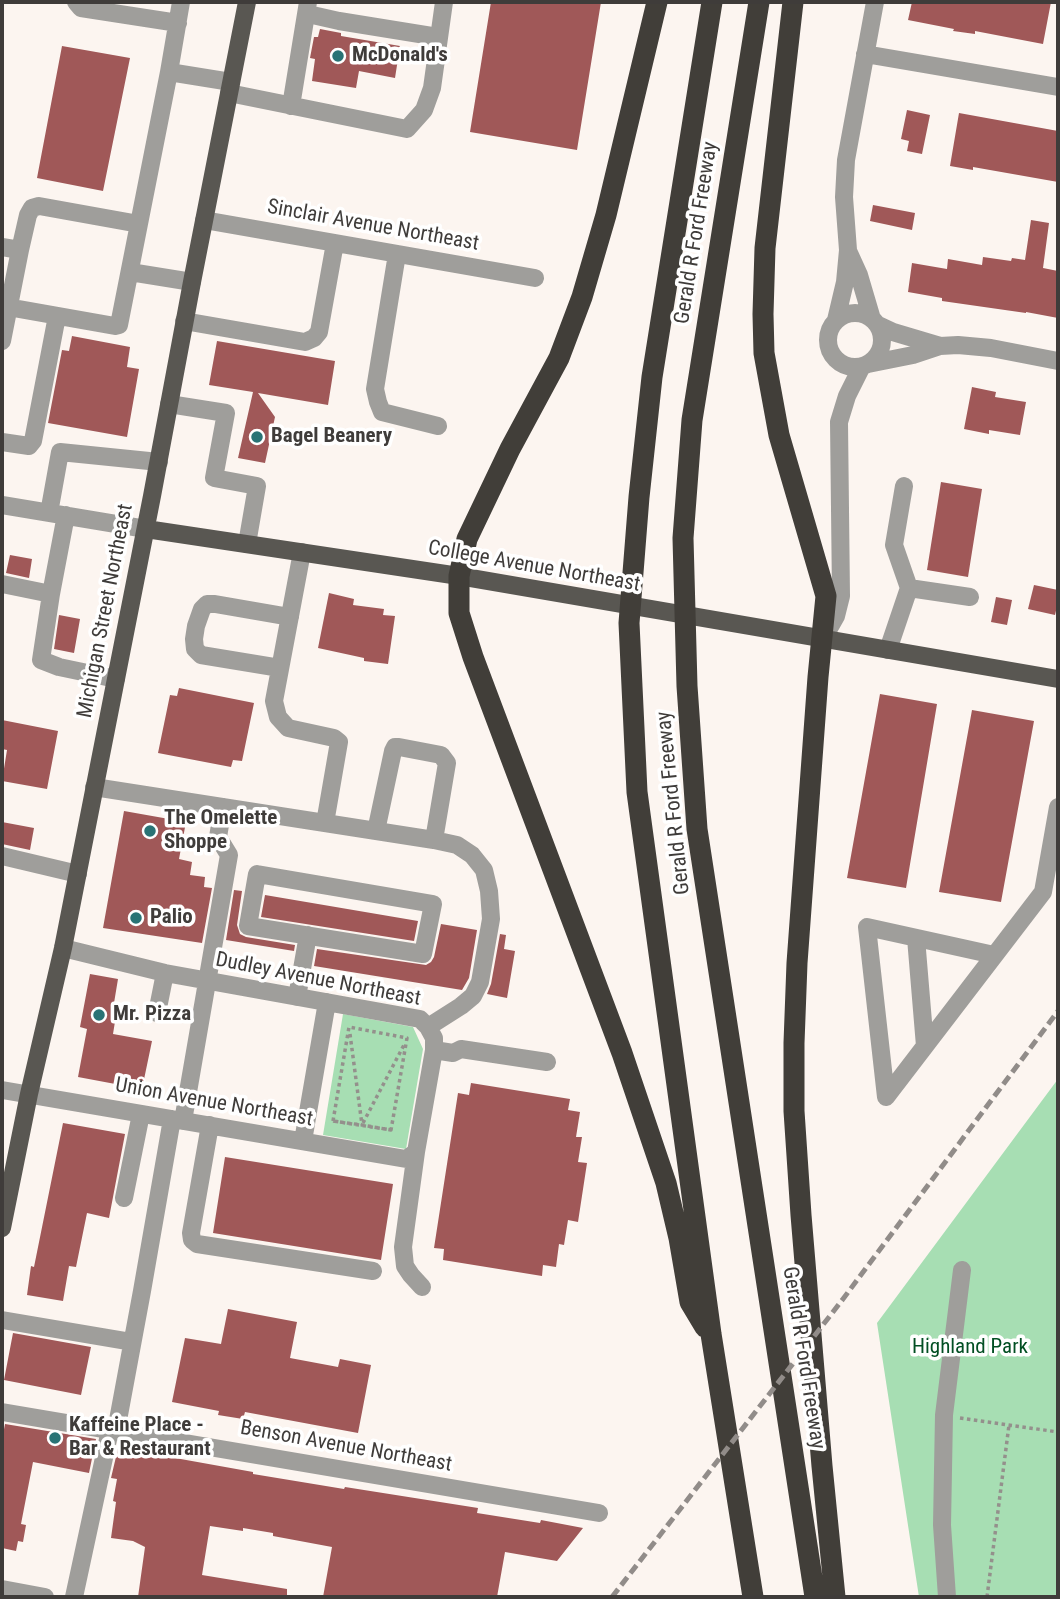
<!DOCTYPE html>
<style>
body{margin:0}
#map{position:relative;width:1060px;height:1599px;overflow:hidden;background:#fcf5f0;font-family:"Roboto Condensed",sans-serif}
canvas{display:block}
.frame{position:absolute;inset:0;border:4px solid #3f3c3a;pointer-events:none}
</style>
<div id="map">
<canvas width="1060" height="1599"></canvas>
<div class="frame"></div>
</div>
<script>
const g = document.querySelector('canvas').getContext('2d');
g.lineJoin = 'round';
function fill(path, color) { g.fillStyle = color; g.fill(path, 'evenodd'); }
const poly = rows => new Path2D(rows.map(r => 'M' + r).join(''));
function stroke(path, color, width, dash) { g.strokeStyle = color; g.lineWidth = width; g.lineCap = dash ? 'butt' : 'round'; g.setLineDash(dash || []); g.stroke(path); }
function write(font, color, halo, rows, align = 'center') {
  g.font = font + ' "Roboto Condensed",sans-serif'; g.lineWidth = 7; g.setLineDash([]); g.textBaseline = 'middle'; g.strokeStyle = halo; g.fillStyle = color; for (const [text, x, y, turn = 0] of rows) {
    g.save(); g.translate(x, y); g.rotate((+turn || 0) * Math.PI / 180); g.textAlign = isNaN(turn) ? turn : align; if (halo) g.strokeText(text, 0, 0); g.fillText(text, 0, 0); g.restore();
  }
}
fill(poly([
 [343,1014,413,1027,423,1049,406,1149,323,1135],
 [1058,1079,1058,1597,919,1597,877,1323]
]), '#a7deb3');
fill(poly([
 [491,2,601,2,577,150,470,132],
 [912,2,1051,2,1043,44,975,31,975,34,953,31,954,29,908,20],
 [320,29,341,33,341,36,400,46,395,78,359,71,356,88,312,81,315,59,310,58,314,37,318,37],
 [62,46,130,58,103,191,37,178],
 [907,110,930,115,922,154,907,151,909,141,901,139],
 [959,113,1058,131,1058,182,973,167,973,170,950,166],
 [873,205,915,213,912,230,870,221],
 [1031,220,1049,223,1043,268,1058,271,1058,318,1026,312,1026,313,942,301,942,298,908,292,912,263,947,269,948,259,982,265,983,257,1011,261,1012,258,1025,260],
 [72,336,130,347,127,367,139,369,127,437,48,423,62,350,69,351],
 [217,341,335,361,328,405,258,393,275,417,265,463,238,458,253,392,209,385],
 [972,387,996,392,995,397,1026,402,1020,435,989,430,989,434,964,429],
 [941,482,982,489,968,577,927,570],
 [10,555,32,559,29,578,6,573],
 [1034,585,1058,590,1058,602,1055,615,1028,609],
 [329,593,354,599,353,605,384,609,383,615,395,616,388,664,364,661,364,658,318,648],
 [996,597,1012,600,1007,625,991,622],
 [59,615,80,619,74,653,54,649],
 [179,688,254,703,242,761,233,760,231,767,158,753,170,695,177,696],
 [880,694,937,704,906,888,847,878],
 [972,710,1034,721,1001,902,939,892],
 [2,720,58,731,47,789,2,781,7,750,2,749],
 [124,811,186,822,179,859,192,862,190,875,205,877,204,887,212,888,202,943,103,928],
 [2,822,34,828,30,850,2,844],
 [234,890,242,891,237,925,240,934,246,937,295,945,294,951,226,940],
 [265,895,418,921,414,941,261,917],
 [441,924,477,930,469,978,462,990,314,966,317,949,426,965,431,962,434,957],
 [500,934,506,935,504,949,515,951,507,998,487,994,491,984],
 [90,974,118,979,114,1003,118,1003,113,1034,152,1041,142,1089,78,1077,87,1029,80,1027],
 [471,1083,570,1099,568,1110,580,1112,576,1137,582,1137,578,1162,587,1163,578,1222,568,1220,564,1245,559,1244,556,1267,543,1265,542,1276,443,1260,444,1249,434,1248,458,1093,469,1095],
 [63,1123,125,1134,109,1218,87,1213,76,1267,69,1266,63,1301,27,1295,31,1266,34,1267],
 [225,1157,393,1184,381,1260,213,1233],
 [228,1309,297,1322,290,1358,338,1367,340,1359,371,1365,358,1433,245,1412,243,1419,218,1415,219,1411,172,1402,185,1338,221,1344],
 [13,1333,91,1347,81,1395,4,1380],
 [5,1424,96,1439,89,1473,33,1462,21,1524,26,1525,23,1542,18,1541,16,1551,2,1548,2,1440],
 [119,1444,165,1452,164,1456,253,1472,253,1474,344,1489,345,1487,478,1508,477,1513,540,1523,541,1520,583,1528,557,1561,505,1552,497,1597,323,1597,332,1547,273,1536,273,1533,243,1528,243,1531,210,1526,202,1575,287,1589,287,1597,138,1597,145,1547,133,1541,111,1538,116,1502,113,1501,117,1479,111,1478]
]), '#a05858');
stroke(poly([
 [350,1034,362,1125],
 [333,1121,349,1027,407,1038,391,1130],
 [333,1121,362,1125,391,1130,333,1121],
 [363,1123,405,1043],
 [960,1418,1058,1432],
 [987,1597,1009,1425]
]), '#94908c', 3.5, [3.5, 3.5]);
stroke(poly([
 [76,2,81,8,178,23],
 [308,14,339,21,438,37],
 [865,54,1058,87],
 [169,72,181,2],
 [229,93,407,129,424,110,432,88,444,2],
 [291,106,308,2],
 [204,220,535,278],
 [2,247,20,250,2,341],
 [20,250,28,215,32,208,39,206,139,224],
 [849,253,859,275,872,319],
 [397,254,375,389,378,402,382,412,438,426],
 [130,272,192,282],
 [2,306,115,326,119,325,169,72,231,82],
 '828 340a27 27 0 1 1 54 0a27 27 0 1 1-54 0Z',
 [836,320,845,282,848,250,844,197,846,160,875,2],
 [184,321,305,342,314,338,319,332,335,243],
 [878,325,893,332,940,346],
 [868,364,913,355,940,346,958,345,991,348,1058,361],
 [169,404,226,413,214,478,257,486,247,544],
 [2,442,29,446,33,441,57,316],
 [904,486,894,545,909,588,970,597],
 [2,505,146,529],
 [49,513,60,452,159,462],
 [66,515,51,594,41,660,59,667,116,679],
 [302,552,274,701,278,717,288,728,334,738,339,742,325,823],
 [2,584,51,594],
 [823,639,836,616,841,596,839,422,847,396,862,366],
 [888,650,909,588],
 [280,668,201,655,195,649,194,639,196,626,202,609,207,604,215,604,290,617],
 [94,787,434,840,457,845,472,855,484,870,489,891,491,919,480,982,473,996,461,1006,428,1027],
 [376,831,393,751,395,747,399,747,441,755,447,763,434,840],
 [2,856,78,874],
 [257,874,433,904,423,954,248,926,257,874],
 [916,938,925,1046],
 [63,948,165,973,420,1019,428,1027,434,1038,434,1050,416,1152,403,1247,405,1266,411,1275,422,1287],
 [994,955,867,927,886,1097,1043,892,1058,807],
 [297,997,308,935],
 [157,1013,165,973],
 [434,1050,453,1053,461,1049,547,1062],
 [2,1090,406,1159,416,1152],
 [183,1121,229,855,218,837,223,807],
 [210,1125,191,1233,192,1240,197,1244,373,1271],
 [303,1141,327,1002],
 [124,1198,141,1114],
 [2,1320,132,1342],
 [2,1412,599,1513],
 [116,1431,142,1291,172,1119],
 [2,1589,45,1597],
 [74,1597,110,1430],
 [947,1597,942,1525,944,1415,962,1270]
]), '#9f9e9b', 18);
stroke(poly([
 [146,529,459,576,1058,679],
 [2,1228,29,1094,63,948,152,496,192,282,247,2]
]), '#595752', 18);
stroke(poly([
 [657,2,606,215,582,297,559,358,510,449,467,539,459,576,459,613,473,657,622,1053,666,1183,679,1238,690,1302,705,1327],
 [712,2,652,377,639,497,629,623,637,792,711,1334,753,1597],
 [759,2,692,420,683,538,687,686,697,829,815,1597],
 [793,2,765,248,763,314,764,353,779,435,826,596,818,677,797,963,794,1043,794,1111,801,1215,822,1466,835,1597]
]), '#413e39', 21);
stroke(poly([
 [612,1597,843,1299,1058,1011]
]), '#918c89', 5, [10, 5]);
for (const [x, y, r, color] of [
 [338,56,7,"#297375"],
 [257,437,7,"#297375"],
 [150,831,7,"#297375"],
 [136,918,7,"#297375"],
 [99,1015,7,"#297375"],
 [55,1438,7,"#297375"]
]) { const dot = new Path2D(); dot.arc(x, y, r, 0, 2 * Math.PI); g.fillStyle = color; g.fill(dot); stroke(dot, '#fff', 2.5); }
write('bold 21px', '#3f3c3a', '#fff', [
 ["McDonald's",352,56],
 ["Bagel Beanery",271,437],
 ["The Omelette",164,819],
 ["Shoppe",164,843],
 ["Palio",150,918],
 ["Mr. Pizza",113,1015],
 ["Kaffeine Place -",69,1426],
 ["Bar & Restaurant",69,1450]
], 'left');
write('21px', '#3f3c3a', '#fff', [
 ["Sinclair Avenue Northeast",373,226,10],
 ["Gerald R Ford Freeway",697,233,-81],
 ["College Avenue Northeast",534,567,10],
 ["Michigan Street Northeast",106,611,-79],
 ["Gerald R Ford Freeway",674,803,-96],
 ["Dudley Avenue Northeast",318,980,11],
 ["Union Avenue Northeast",214,1103,10],
 ["Gerald R Ford Freeway",803,1358,81],
 ["Benson Avenue Northeast",346,1447,10]
]);
write('21px', '#024f23', '#fff', [
 ["Highland Park",970,1348]
]);
</script>
